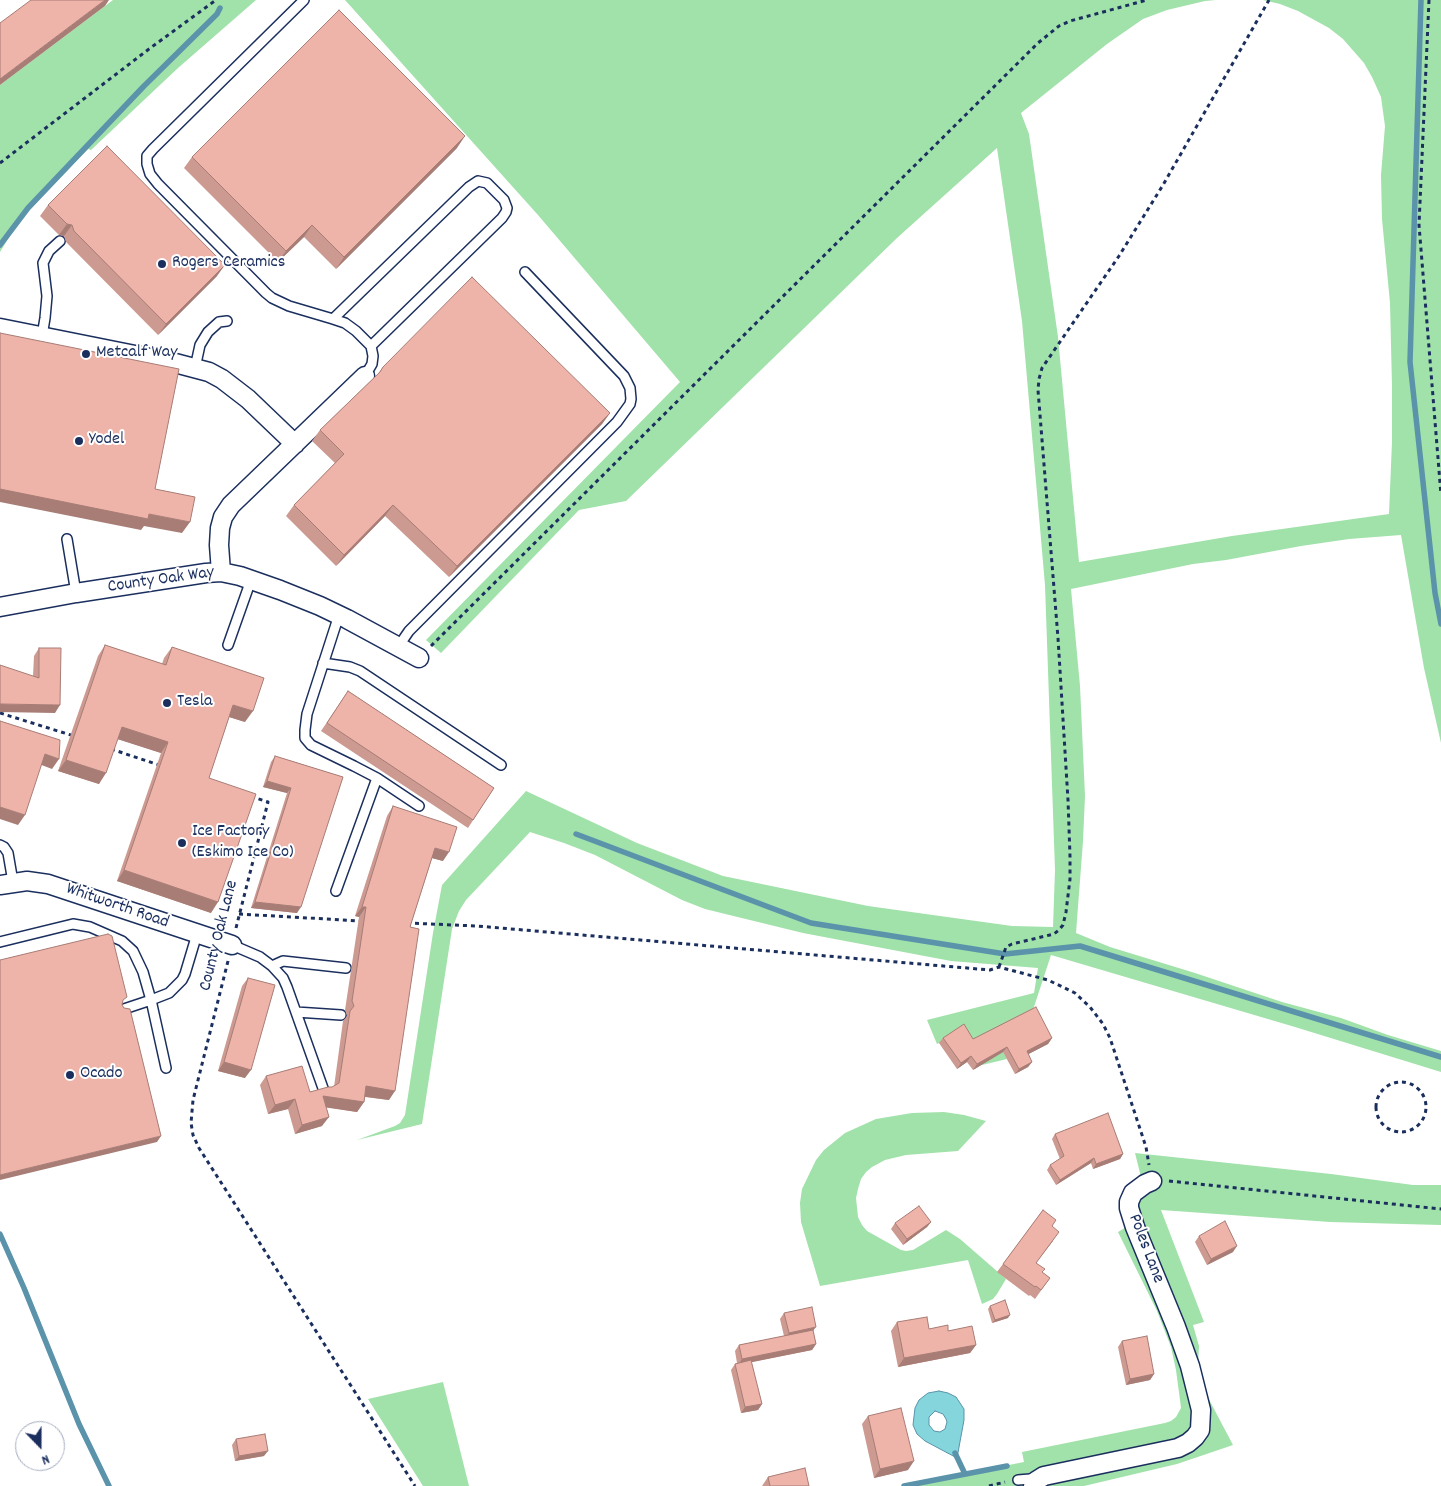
<!DOCTYPE html>
<style>
body{margin:0}
#map{position:relative;width:1441px;height:1486px;overflow:hidden;background:#fff;font-family:Dekko,sans-serif}
canvas{display:block}
.north{position:absolute;left:15px;top:1421px;width:50px;height:50px;box-sizing:border-box;background:#fff;border:1px solid #a4acbf;border-radius:50%;rotate:158deg;font-size:14px;font-weight:700;line-height:20px;text-align:center;color:#1b2f5e}
.north::after{content:'';display:block;margin:auto;width:18px;height:22px;background:#1b2f5e;clip-path:polygon(50% 0,100% 100%,50% 72%,0 100%)}
</style>
<div id="map">
<canvas width="1441" height="1486"></canvas>
<div class="north">N</div>
</div>
<script>
const g = document.querySelector('canvas').getContext('2d');
g.lineJoin = 'round';
function fill(path, color) { g.fillStyle = color; g.fill(path, 'evenodd'); }
const poly = rows => new Path2D(rows.map(r => 'M' + r).join(''));
function stroke(path, color, width, dash) { g.strokeStyle = color; g.lineWidth = width; g.lineCap = dash ? 'butt' : 'round'; g.setLineDash(dash || []); g.stroke(path); }
function write(font, color, halo, rows, align = 'center') {
  g.font = font + ' Dekko,sans-serif'; g.lineWidth = 4; g.setLineDash([]); g.textBaseline = 'middle'; g.strokeStyle = halo; g.fillStyle = color; for (const [text, x, y, turn = 0] of rows) {
    g.save(); g.translate(x, y); g.rotate((+turn || 0) * Math.PI / 180); g.textAlign = isNaN(turn) ? turn : align; if (halo) g.strokeText(text, 0, 0); g.fillText(text, 0, 0); g.restore();
  }
}
fill(poly([
 [113,0,256,0,178,68,91,150,88,149,30,208,16,226,0,252,0,85],
 [345,0,1216,0,1205,1,1167,10,1143,19,1107,44,1021,113,1029,134,1058,337,1079,562,1232,536,1389,514,1392,442,1392,386,1390,303,1382,219,1381,175,1385,126,1381,97,1372,77,1364,63,1343,39,1329,28,1298,11,1280,4,1263,0,1441,0,1441,743,1424,668,1401,535,1349,539,1301,546,1226,560,1193,564,1071,589,1080,686,1085,796,1083,841,1076,933,1110,947,1195,973,1282,1002,1341,1018,1388,1035,1441,1051,1441,1072,1295,1027,1051,955,1032,1013,993,1033,1007,1059,982,1065,939,1043,937,1044,927,1020,1034,993,1038,968,951,961,803,933,705,909,682,900,595,855,564,843,530,832,466,900,459,911,452,929,422,1124,357,1140,395,1126,400,1123,405,1115,433,933,442,885,526,791,637,843,723,876,868,906,1012,926,1053,927,1055,870,1045,585,1022,321,997,148,897,238,626,501,579,510,441,653,426,640,680,382,538,215],
 [944,1112,964,1115,986,1121,958,1151,906,1155,885,1160,872,1167,866,1172,861,1179,858,1189,856,1198,858,1217,862,1225,867,1231,901,1250,906,1251,913,1250,946,1230,960,1239,1006,1279,997,1294,993,1299,982,1304,968,1260,820,1286,801,1222,800,1203,802,1189,816,1160,824,1150,845,1133,876,1119,912,1113],
 [1135,1153,1331,1174,1413,1185,1441,1185,1441,1225,1330,1222,1161,1210,1204,1322,1193,1325,1199,1346,1198,1364,1204,1390,1233,1445,1177,1464,1084,1486,904,1486,1024,1462,1022,1452,1165,1423,1171,1421,1176,1417,1181,1408,1180,1400,1176,1370,1171,1347,1157,1311,1118,1232,1140,1219,1136,1205,1142,1181],
 [443,1382,469,1486,423,1486,368,1399]
]), '#a1e1aa');
const water = poly([
 [939,1391,948,1393,956,1397,964,1409,964,1420,957,1458,925,1441,917,1434,913,1425,915,1408,919,1400,928,1393,939,1391],
 [935,1411,943,1414,946,1419,947,1422,945,1429,940,1432,934,1431,929,1425,929,1417,935,1411]
]);
fill(water, '#84d5dc');
stroke(water, '#5a93aa', 1);
stroke(poly([
 [1421,0,1410,362,1435,593,1441,624],
 [0,245,28,208,144,86,217,14,220,8],
 [576,834,811,923,1005,954,1080,946,1441,1057],
 [0,1234,24,1288,79,1424,109,1486],
 [955,1453,965,1474],
 [904,1486,1007,1466]
]), '#5a93aa', 5.5);
const lane = poly([
 [304,0,153,149,147,156,147,164,150,174,158,184,266,293,272,298,289,306,333,319],
 [42,336,45,318,47,296,43,263,49,251,60,241],
 [195,368,200,345,208,332,219,322,227,321],
 [365,376,372,364,373,356,371,346,502,218,506,212,507,208,504,200,487,183,478,181,469,187,333,319,345,323,356,331,371,346],
 [67,539,76,593],
 [228,645,251,580],
 [398,647,409,631,617,422,630,404,631,399,630,388,624,376,525,272],
 [323,663,350,667,360,671,501,765],
 [377,778,419,806],
 [0,845,4,847,8,853,13,882],
 [336,891,377,778,354,766,311,745,305,738,305,730,307,714,339,615],
 [0,942,73,924,90,927,122,941,133,951,143,972,151,1000,169,993,182,980,185,974,197,934],
 [232,945,260,957,272,966,283,978,287,987,324,1091],
 [272,966,283,961,346,968],
 [124,1009,151,1000,166,1068],
 [296,1012,341,1015],
 [1018,1480,1030,1479,1036,1481]
]);
const street = poly([
 [0,328,175,363,209,372,222,379,248,399,295,444],
 [221,572,219,545,220,528,223,517,231,505,365,376],
 [0,607,76,593,206,573,221,572,240,576,280,590,320,606,347,619,419,658],
 [0,885,27,881,48,884,232,945],
 [1033,1486,1036,1481,1044,1476,1178,1448,1188,1443,1195,1437,1200,1430,1201,1410,1190,1366,1176,1327,1135,1227,1129,1208,1129,1202,1133,1193,1145,1184,1152,1181]
]);
stroke(lane, '#1b2f5e', 12);
stroke(street, '#1b2f5e', 21);
stroke(poly([
 [1429,0,1419,225,1441,495],
 [0,163,149,49,216,0],
 [431,646,1038,43,1059,26,1070,21,1147,0],
 [0,713,74,736],
 [111,749,159,765],
 [239,914,361,921],
 [407,923,477,926,990,970,999,967,1048,980,1075,993,1090,1007,1103,1024,1110,1038,1146,1147,1149,1165],
 [236,928,268,802,250,796],
 [228,961,193,1100,191,1123,193,1135,199,1148,415,1486],
 [999,967,1006,947,1012,944,1054,934,1059,930,1063,925,1066,912,1070,879,1070,856,1068,800,1058,638,1038,390,1039,379,1042,368,1119,256,1163,185,1269,0],
 '1376 1107a25 25 0 1 1 50 0a25 25 0 1 1-50 0Z',
 [1169,1181,1441,1209],
 [989,1486,1005,1482]
]), '#1b2f5e', 3, [4, 4]);
stroke(lane, '#fff', 9);
stroke(street, '#fff', 18);
fill(poly([
 [457,148,336,269,304,237,278,262,184,168,192,157],
 [48,205,217,276,158,335,66,242,64,236,59,235,40,216],
 [383,367,610,413,602,424,449,577,385,516,336,566,286,516,294,505,335,463,312,441,320,430,377,375],
 [105,645,162,664,164,658,172,647,245,722,229,717,209,778,211,913,117,881,161,753,118,739,99,784,58,771,98,656],
 [39,648,55,713,33,676,34,656],
 [348,691,494,788,468,828,321,731],
 [275,756,343,777,297,913,251,908,287,793,263,787,271,762],
 [393,806,443,861,432,858,410,927,389,1100,365,1097,364,1102,357,1112,326,1107,322,1126,295,1134,288,1109,268,1114,260,1085,266,1076,310,1092,334,1087,343,1021,347,1016,345,1010,359,917,355,916,387,816],
 [248,978,245,1078,218,1071,242,986],
 [943,1038,973,1039,1052,1038,1048,1044,1028,1054,1032,1062,1028,1067,1015,1074,1003,1052,973,1070,967,1062,957,1069,939,1043],
 [1055,1134,1123,1154,1120,1159,1093,1169,1091,1163,1056,1185,1047,1170,1050,1165,1060,1159,1052,1139],
 [1043,1210,1052,1226,1053,1241,1036,1263,1042,1272,1050,1278,1035,1299,1030,1295,1029,1296,997,1272],
 [931,1222,927,1227,903,1245,891,1229,895,1223],
 [1199,1236,1233,1252,1207,1265,1195,1242],
 [990,1306,1008,1318,992,1323,988,1309],
 [784,1313,813,1331,816,1344,812,1350,751,1362,762,1404,758,1410,741,1413,731,1370,735,1364,737,1363,735,1351,739,1345,784,1336,780,1319],
 [897,1322,929,1329,948,1331,976,1345,970,1353,898,1367,891,1331],
 [1122,1341,1154,1374,1150,1380,1126,1385,1118,1347],
 [868,1416,908,1470,874,1478,862,1424],
 [236,1439,264,1456,235,1461,232,1445],
 [768,1477,809,1486,762,1486]
]), '#cd9a91');
fill(poly([
 [105,0,109,0,105,6,0,85,0,79],
 [465,136,457,148,336,269,344,257],
 [67,224,72,225,64,236,59,235],
 [312,225,304,237,278,262,286,251],
 [225,265,217,276,158,335,166,324],
 [610,413,602,424,449,577,457,566],
 [0,489,149,514,190,522,182,533,144,526,141,530,0,502],
 [393,505,385,516,336,566,344,555],
 [0,704,60,705,55,713,0,712],
 [233,705,253,711,245,722,226,716],
 [122,727,168,742,161,753,114,738],
 [45,754,59,759,52,769,39,764],
 [66,760,106,773,99,784,58,771],
 [267,781,291,788,287,793,263,787],
 [0,807,25,815,18,825,0,819],
 [435,848,449,852,443,861,428,857],
 [124,870,218,902,211,913,117,881],
 [255,902,301,907,297,913,251,908],
 [362,907,366,907,359,917,355,916],
 [1052,1038,1048,1044,1023,1057,1027,1051],
 [1007,1047,1003,1052,973,1070,977,1064],
 [971,1056,967,1062,957,1069,961,1063],
 [224,1062,251,1070,245,1078,218,1071],
 [1032,1062,1028,1067,1015,1074,1019,1069],
 [366,1086,395,1091,389,1100,360,1096],
 [323,1096,364,1102,357,1112,316,1106],
 [295,1099,288,1109,268,1114,275,1105],
 [329,1117,322,1126,295,1134,302,1125],
 [161,1136,157,1142,0,1180,0,1175],
 [1123,1154,1120,1159,1093,1169,1096,1164],
 [1094,1158,1091,1163,1056,1185,1060,1180],
 [931,1222,927,1227,903,1245,907,1239],
 [1237,1246,1233,1252,1207,1265,1211,1259],
 [1010,1315,1008,1318,992,1323,995,1320],
 [816,1327,812,1332,785,1339,789,1333],
 [816,1344,812,1350,738,1365,742,1359],
 [976,1345,970,1353,898,1367,904,1358],
 [1154,1374,1150,1380,1126,1385,1130,1379],
 [762,1404,758,1410,741,1413,745,1407],
 [268,1451,264,1456,235,1461,239,1456],
 [914,1461,908,1470,874,1478,880,1469]
]), '#a77d76');
const building = poly([
 [31,0,105,0,0,79,0,23,31,0],
 [339,10,465,136,344,257,312,225,286,251,192,157,339,10],
 [107,146,225,265,166,324,74,231,72,225,67,224,48,205,107,146],
 [472,277,610,413,457,566,393,505,344,555,294,505,344,454,320,430,380,372,383,367,472,277],
 [0,333,179,369,155,489,195,497,190,522,149,514,148,519,0,489,0,333],
 [105,645,166,665,172,647,264,678,253,711,233,705,209,778,256,794,218,902,124,870,168,742,122,727,106,773,66,760,105,645],
 [39,648,61,648,60,705,0,704,0,665,39,678,39,648],
 [348,691,494,788,473,820,327,723,348,691],
 [0,721,60,740,59,759,45,754,25,815,0,807,0,721],
 [275,756,343,777,301,907,255,902,291,788,267,781,275,756],
 [393,806,457,827,449,852,435,848,410,927,419,929,395,1091,366,1086,364,1102,323,1096,329,1117,302,1125,295,1099,275,1105,266,1076,302,1066,310,1092,328,1087,332,1087,339,1083,350,1011,354,1006,352,1001,366,907,362,907,393,806],
 [108,934,112,936,127,997,123,1000,122,1005,124,1008,130,1009,161,1136,0,1175,0,960,108,934],
 [248,978,275,985,251,1070,224,1062,248,978],
 [1036,1007,1052,1038,1027,1051,1032,1062,1019,1069,1007,1047,977,1064,971,1056,961,1063,943,1038,964,1024,973,1039,1036,1007],
 [1108,1113,1123,1154,1096,1164,1094,1158,1060,1180,1050,1165,1064,1156,1055,1134,1108,1113],
 [919,1206,931,1222,907,1239,895,1223,919,1206],
 [1043,1210,1056,1220,1052,1226,1059,1232,1036,1263,1045,1269,1042,1272,1050,1278,1041,1290,1036,1286,1035,1287,1003,1264,1043,1210],
 [1225,1221,1237,1246,1211,1259,1199,1236,1225,1221],
 [1005,1300,1010,1315,995,1320,990,1306,1005,1300],
 [812,1307,816,1327,789,1333,784,1313,812,1307],
 [927,1317,929,1329,948,1325,948,1331,972,1326,976,1345,904,1358,897,1322,927,1317],
 [813,1330,816,1344,742,1359,739,1345,813,1330],
 [1147,1336,1154,1374,1130,1379,1122,1341,1147,1336],
 [751,1360,762,1404,745,1407,735,1364,751,1360],
 [901,1408,914,1461,880,1469,868,1416,901,1408],
 [265,1434,268,1451,239,1456,236,1439,265,1434],
 [805,1468,809,1486,770,1486,768,1477,805,1468]
]);
fill(building, '#eeb3a9');
stroke(building, '#a77d76', 1);
for (const [x, y, r, color] of [
 [162,264,5,"#1b2f5e"],
 [86,354,5,"#1b2f5e"],
 [79,441,5,"#1b2f5e"],
 [167,703,5,"#1b2f5e"],
 [182,843,5,"#1b2f5e"],
 [70,1075,5,"#1b2f5e"]
]) { const dot = new Path2D(); dot.arc(x, y, r, 0, 2 * Math.PI); g.fillStyle = color; g.fill(dot); stroke(dot, '#fff', 2); }
write('18px', '#1b2f5e', '#fff', [
 ["Rogers Ceramics",172,264],
 ["Metcalf Way",96,354],
 ["Yodel",89,441],
 ["Tesla",177,703],
 ["Ice Factory",192,833],
 ["(Eskimo Ice Co)",192,854],
 ["Ocado",80,1075]
], 'left');
write('18px', '#1b2f5e', '#fff', [
 ["County Oak Way",161,581,-8],
 ["Whitworth Road",117,907,19],
 ["County Oak Lane",220,936,-76],
 ["Poles Lane",1145,1249,69]
]);
</script>
